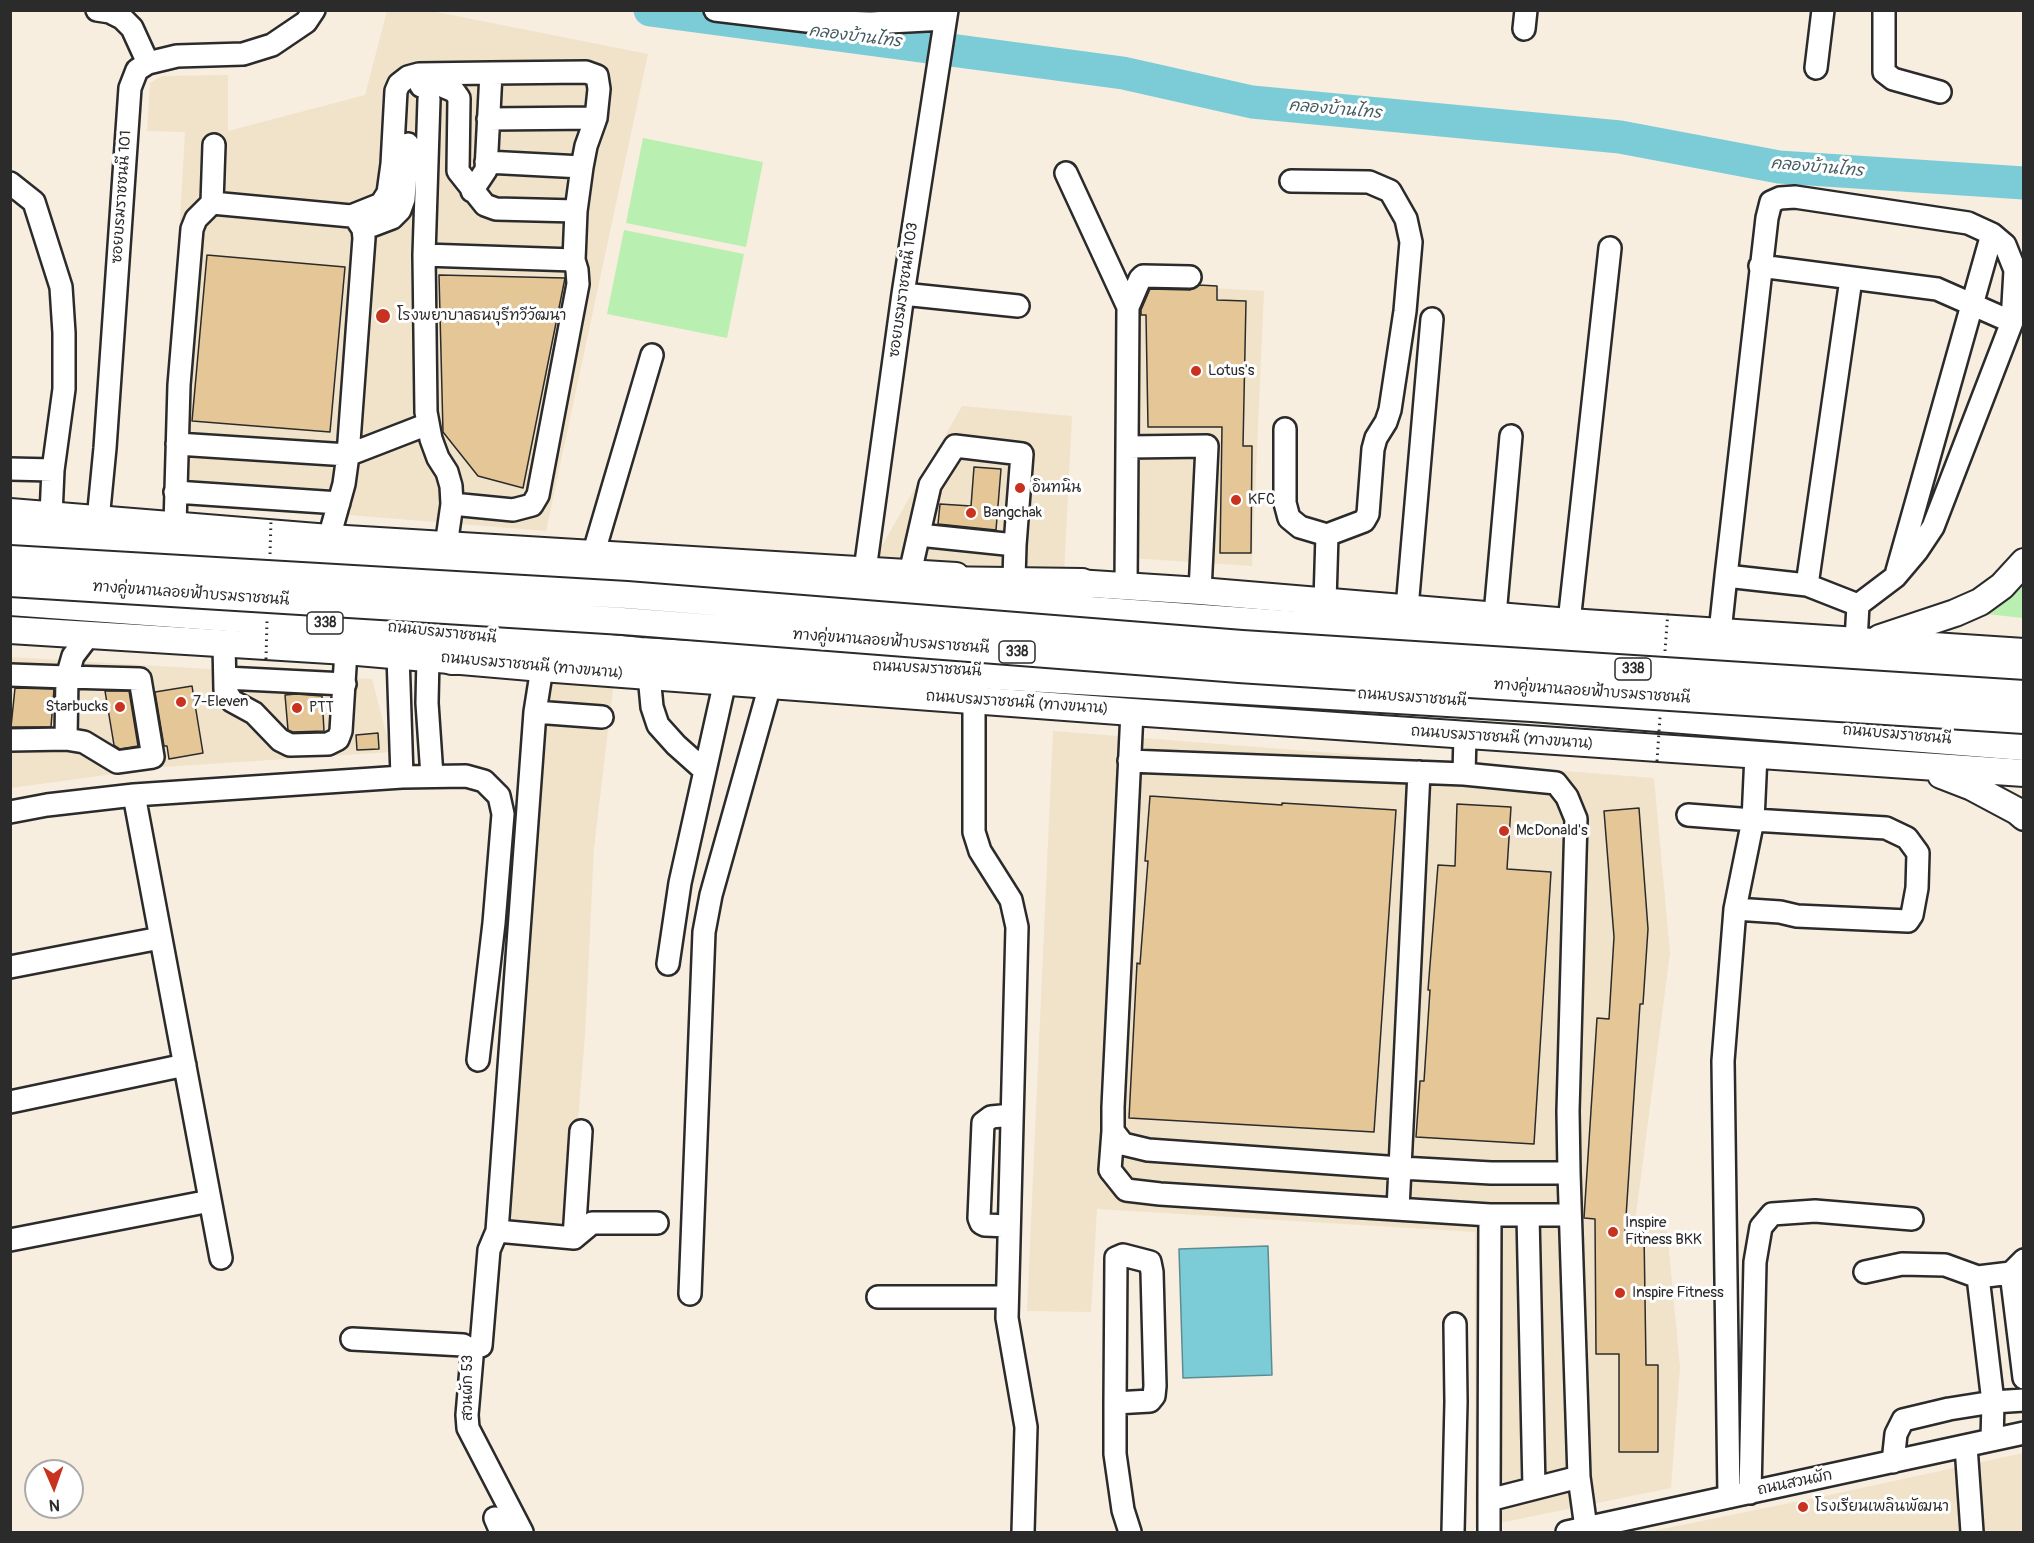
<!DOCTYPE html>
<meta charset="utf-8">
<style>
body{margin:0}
#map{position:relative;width:2034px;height:1543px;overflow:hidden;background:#f7eee0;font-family:Pangolin,sans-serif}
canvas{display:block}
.frame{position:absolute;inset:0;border:12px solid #2b2b2b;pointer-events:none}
.north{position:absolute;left:24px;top:1459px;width:60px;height:60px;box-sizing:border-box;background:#fff;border:2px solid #aaa;border-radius:50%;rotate:178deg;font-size:16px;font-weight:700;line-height:24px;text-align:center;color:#2b2b2b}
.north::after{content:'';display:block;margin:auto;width:21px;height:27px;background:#c8321e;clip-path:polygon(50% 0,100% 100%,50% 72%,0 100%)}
</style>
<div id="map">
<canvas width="2034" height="1543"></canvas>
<div class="frame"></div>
<div class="north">N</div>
</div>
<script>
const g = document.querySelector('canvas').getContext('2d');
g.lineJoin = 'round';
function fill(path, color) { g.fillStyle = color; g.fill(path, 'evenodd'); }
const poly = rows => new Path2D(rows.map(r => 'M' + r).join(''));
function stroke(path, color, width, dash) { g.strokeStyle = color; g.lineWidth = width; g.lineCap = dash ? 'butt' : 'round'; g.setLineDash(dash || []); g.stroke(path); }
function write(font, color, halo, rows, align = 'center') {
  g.font = font + ' Pangolin,"Playpen Sans Thai",sans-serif'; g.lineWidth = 6; g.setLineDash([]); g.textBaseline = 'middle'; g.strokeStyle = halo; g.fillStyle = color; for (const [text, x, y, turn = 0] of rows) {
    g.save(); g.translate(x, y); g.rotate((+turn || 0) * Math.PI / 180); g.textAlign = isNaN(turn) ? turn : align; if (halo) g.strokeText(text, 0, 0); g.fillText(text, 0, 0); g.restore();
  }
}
fill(poly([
 [387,11,431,11,648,54,546,531,164,500,185,132,147,131,150,83,162,76,228,75,228,131,365,95],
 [1124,283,1264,291,1252,566,1115,557],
 [962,406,1072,416,1064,573,876,556],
 [10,657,372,679,391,752,164,767,11,788],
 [526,679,614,680,594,848,585,1035,569,1230,489,1225],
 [1053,731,1654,778,1670,953,1635,1222,1667,1230,1680,1367,1671,1488,1475,1528,1475,1232,1097,1209,1091,1312,1027,1311],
 [2023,1453,2023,1532,1648,1532,1834,1494]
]), '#f1e2ca');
fill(poly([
 [643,138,763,162,746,247,626,223],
 [624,230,744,254,727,338,607,314],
 [2023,579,2023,618,1986,614]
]), '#b9efb0');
const water = poly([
 [1268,1246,1272,1375,1183,1378,1179,1249,1268,1246]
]);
fill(water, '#7cccd8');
stroke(water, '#5c8c93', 1.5);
stroke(poly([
 [650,10,1123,73,1252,102,1620,137,1779,167,2024,183]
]), '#7cccd8', 33);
const building = poly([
 [207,255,345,267,330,432,192,421,207,255],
 [439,275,565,278,523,488,478,476,443,432,439,275],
 [1199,285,1217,286,1217,300,1246,301,1243,446,1252,446,1251,553,1220,553,1222,427,1148,427,1146,315,1141,315,1141,310,1150,289,1190,290,1199,285],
 [974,467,1001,469,996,530,938,524,940,504,971,506,974,467],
 [192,686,203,753,169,759,167,746,164,746,155,692,192,686],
 [15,688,54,689,51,727,11,727,15,688],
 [105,691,129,691,138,746,120,749,114,745,105,691],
 [296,694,322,696,324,731,293,732,288,730,285,695,296,694],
 [378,733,379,749,357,750,356,735,378,733],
 [1150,796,1282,805,1282,803,1396,810,1374,1132,1129,1118,1137,963,1140,964,1148,861,1145,861,1150,796],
 [1457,804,1511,807,1507,869,1551,872,1534,1144,1416,1137,1420,1081,1424,1081,1430,990,1428,990,1438,865,1455,866,1457,804],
 [1639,808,1648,929,1643,1004,1640,1004,1625,1232,1644,1232,1646,1365,1658,1365,1658,1452,1619,1452,1619,1354,1596,1354,1595,1219,1584,1218,1597,1018,1609,1019,1614,937,1604,811,1639,808]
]);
fill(building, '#e4c697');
stroke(building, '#2b2b2b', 1.5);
const minor = poly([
 [97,10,110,12,122,18,132,28,148,63],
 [715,10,807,21,871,23,945,19],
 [1884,10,1884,72,1893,79,1940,92],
 [1524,29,1526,10],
 [1816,68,1823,10],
 [491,73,586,72,597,76,599,89,596,118,586,146,582,167,576,211,574,260],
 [421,86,440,85,454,91,459,98,458,171,485,205,496,209,576,211],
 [429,99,424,255,426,412,431,439,438,458,447,472,451,486,452,504,446,546],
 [488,119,596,118],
 [486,162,582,167],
 [1066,173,1128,307,1126,586],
 [10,183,34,202,61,287,64,333,64,389,53,470,51,515],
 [1795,197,1968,223,1992,234,2005,245,2015,270,2012,322,1933,527,1917,551,1895,577,1858,605,1807,585,1726,576,1767,218,1771,202,1780,198,1795,197],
 [212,203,351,216,381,204,388,193,392,164,396,91,399,84,408,77,419,74,491,73,486,170,472,191],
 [363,229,392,218,400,210,404,199,408,144],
 [424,255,574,260,577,270,578,284,538,495,532,505,513,510,452,504],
 [1760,266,1937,289,2012,322],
 [903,294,1018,306],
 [1128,307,1140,279,1143,276,1190,277],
 [1285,429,1285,503,1289,518,1300,527,1327,535,1364,521,1368,514,1373,449,1376,438,1386,422,1390,410,1405,311,1411,242,1406,219,1390,191,1369,182,1291,181],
 [177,444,348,455,428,424],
 [1128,447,1207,446,1200,591],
 [10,469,53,470],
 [175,492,339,503],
 [98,520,105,448,130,88,137,70,148,63,177,56,243,54,272,45,306,22,314,10],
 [175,525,179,385,192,229,196,219,212,203,214,145],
 [919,535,1015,545],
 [329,538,344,484,348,455,364,238,363,229,357,220],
 [593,555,652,355],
 [865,570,903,294,947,10],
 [1897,571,1992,234],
 [910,573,930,485,955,446,1022,454,1015,545,1014,579],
 [1807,585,1851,279],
 [1325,601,1327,535],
 [1407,608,1432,319],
 [1495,615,1511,436],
 [1569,622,1610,248],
 [1720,632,1726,576],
 [1856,641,1858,605],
 [224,644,225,690,232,701,254,713,280,740,290,745,328,744,338,739,341,731,346,651],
 [398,655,402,777],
 [428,657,427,703,432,776],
 [10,675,67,677,73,656,89,635],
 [649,675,652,707,658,725,676,745,704,770],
 [225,678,345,684],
 [974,700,974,832,980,851,1011,900,1017,927,1007,1318,1026,1427,1023,1532],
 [535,712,602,717],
 [1132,712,1113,1107,1113,1131,1123,1144,1148,1150,1401,1168,1491,1173,1569,1173],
 [10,740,66,739,67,677,140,679,153,757,117,762,84,742,66,739],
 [1129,761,1464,774,1556,783,1567,797,1576,819,1568,1111,1569,1173,1579,1477,1586,1528],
 [1464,774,1465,736],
 [134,795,221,1258],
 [10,812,47,805,134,795,402,777,466,776,484,781,499,796,503,814,494,923,478,1060],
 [1688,815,1753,820,1735,909,1723,1061,1729,1497],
 [1735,909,1780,912,1797,916,1908,921,1912,915,1917,888,1918,853,1907,838,1886,828,1753,820,1756,755],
 [668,964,680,883,725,681],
 [10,967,160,938],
 [10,1102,185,1065],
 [1113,1131,1110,1170,1126,1190,1160,1194,1490,1215,1570,1215],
 [1398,1209,1419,772],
 [1490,1215,1489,1500,1579,1477],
 [1528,1215,1534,1488],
 [1009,1226,985,1225,981,1223,979,1218,983,1123,991,1117,1012,1115],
 [497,1231,574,1238,592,1223,657,1223],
 [574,1238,581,1131],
 [10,1240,210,1201],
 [1865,1272,1902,1264,1945,1265,1978,1277,2011,1273,2024,1260],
 [2011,1273,2024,1378],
 [1978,1277,1993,1402,1992,1440],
 [690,1294,704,932,711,895,770,685],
 [878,1297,1007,1297],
 [352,1339,463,1345,471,1350,472,1357,467,1415,468,1428,522,1532],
 [481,1346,489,1250,497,1231,535,712,542,668],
 [1115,1403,1150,1401,1154,1396,1155,1386,1152,1272,1150,1262,1123,1255,1116,1258,1115,1403,1115,1454,1123,1510,1130,1532],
 [1966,1446,1972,1532],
 [1893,1462,1896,1434,1903,1420,1949,1409,1993,1402,2024,1400],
 [1750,1493,1755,1262,1761,1227,1772,1214,1815,1211,1912,1219],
 [495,1518,501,1532],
 [1453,1532,1456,1402,1455,1324],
 [1489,1532,1489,1500],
 [1567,1532,2024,1433]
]);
const major = poly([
 [10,512,329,538,956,576],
 [1061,582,1200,591,1569,622,2024,652],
 [10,630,346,651,542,668,1132,712,2024,773],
 [1880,638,1955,613,1980,602,2002,586,2024,562],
 [1941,775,1972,787,2017,811,2024,817]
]);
const highway = poly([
 [10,539,628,579,1623,650,2024,675],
 [934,582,1082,584],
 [10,600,379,627,640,653,1532,706,2024,745],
 [452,659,523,657]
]);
stroke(minor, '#2b2b2b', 26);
stroke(major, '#2b2b2b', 30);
stroke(highway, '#2b2b2b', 34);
stroke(minor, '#fff', 21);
stroke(major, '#fff', 26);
stroke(highway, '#fff', 30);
const majorBridge = poly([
 [10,559,627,595,1242,644,2024,694],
 [10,583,623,621,1239,669,2024,720]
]);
stroke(majorBridge, '#2b2b2b', 30, []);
stroke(poly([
 [270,554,271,520],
 [1665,651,1668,611],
 [266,659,267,621],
 [1657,761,1660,717]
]), '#2b2b2b', 3, [1.5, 4.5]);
stroke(majorBridge, '#fff', 26);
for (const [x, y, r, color] of [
 [383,316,8,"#c8321e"],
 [1196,371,6,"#c8321e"],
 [1020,488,6,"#c8321e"],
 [1236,500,6,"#c8321e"],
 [971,513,6,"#c8321e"],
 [181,702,6,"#c8321e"],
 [120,707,6,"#c8321e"],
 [297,708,6,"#c8321e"],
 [1504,831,6,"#c8321e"],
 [1613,1232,6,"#c8321e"],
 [1620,1293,6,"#c8321e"],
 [1803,1507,6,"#c8321e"]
]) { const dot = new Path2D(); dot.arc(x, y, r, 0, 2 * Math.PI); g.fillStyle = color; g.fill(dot); stroke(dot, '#fff', 2); }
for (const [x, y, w] of [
 [325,623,36],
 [1017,652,36],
 [1633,669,36]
]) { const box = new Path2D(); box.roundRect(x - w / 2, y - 11, w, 22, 4.5); g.fillStyle = '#fff'; g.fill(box); stroke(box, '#2b2b2b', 1.5); }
write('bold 14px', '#2b2b2b', null, [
 ["338",325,623],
 ["338",1017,652],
 ["338",1633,669]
]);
write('15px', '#2b2b2b', '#fff', [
 ["ซอยบรมราชชนนี 101",122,197,-86],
 ["ซอยบรมราชชนนี 103",904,290,-82],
 ["ทางคู่ขนานลอยฟ้าบรมราชชนนี",191,594,4],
 ["ถนนบรมราชชนนี",442,633,6],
 ["ทางคู่ขนานลอยฟ้าบรมราชชนนี",891,642,4],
 ["ถนนบรมราชชนนี (ทางขนาน)",532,666,5],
 ["ถนนบรมราชชนนี",927,669,3],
 ["ทางคู่ขนานลอยฟ้าบรมราชชนนี",1592,692,4],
 ["ถนนบรมราชชนนี",1412,698,4],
 ["ถนนบรมราชชนนี (ทางขนาน)",1017,703,4],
 ["ถนนบรมราชชนนี",1897,735,5],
 ["ถนนบรมราชชนนี (ทางขนาน)",1502,738,4],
 ["สวนผัก 53",468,1388,-90],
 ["ถนนสวนผัก",1795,1483,-12]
]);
write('15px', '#2b2b2b', '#fff', [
 ["โรงพยาบาลธนบุรีทวีวัฒนา",397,316],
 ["Lotus's",1208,371],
 ["อินทนิน",1032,488],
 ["KFC",1248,500],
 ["Bangchak",983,513],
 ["7-Eleven",193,702],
 ["Starbucks",108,707,"right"],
 ["PTT",309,708],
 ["McDonald's",1516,831],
 ["Inspire",1625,1223],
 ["Fitness BKK",1625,1240],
 ["Inspire Fitness",1632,1293],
 ["โรงเรียนเพลินพัฒนา",1815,1507]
], 'left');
write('italic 16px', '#435b5f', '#fff', [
 ["คลองบ้านไทร",855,37,7],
 ["คลองบ้านไทร",1335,110,5],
 ["คลองบ้านไทร",1817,168,5]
]);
</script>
